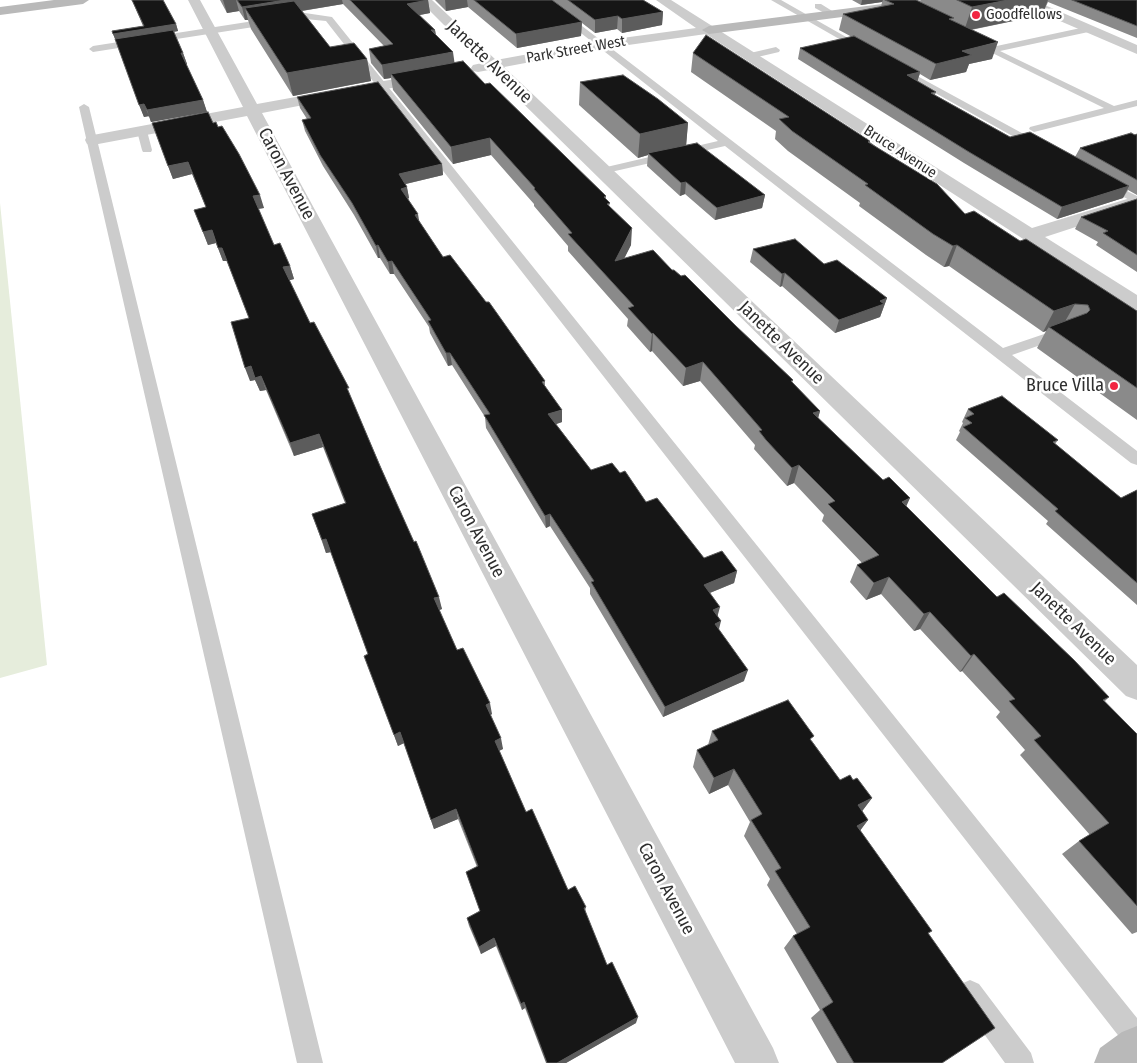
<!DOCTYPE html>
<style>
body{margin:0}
canvas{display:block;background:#fff}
</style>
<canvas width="1137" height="1063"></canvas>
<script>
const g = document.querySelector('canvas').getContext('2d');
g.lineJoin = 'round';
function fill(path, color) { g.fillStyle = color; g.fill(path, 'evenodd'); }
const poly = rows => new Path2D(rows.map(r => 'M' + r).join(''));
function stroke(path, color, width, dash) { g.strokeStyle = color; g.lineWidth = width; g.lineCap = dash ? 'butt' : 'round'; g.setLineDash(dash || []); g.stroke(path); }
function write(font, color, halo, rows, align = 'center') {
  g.font = font + ' "Fira Sans Condensed",sans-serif'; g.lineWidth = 5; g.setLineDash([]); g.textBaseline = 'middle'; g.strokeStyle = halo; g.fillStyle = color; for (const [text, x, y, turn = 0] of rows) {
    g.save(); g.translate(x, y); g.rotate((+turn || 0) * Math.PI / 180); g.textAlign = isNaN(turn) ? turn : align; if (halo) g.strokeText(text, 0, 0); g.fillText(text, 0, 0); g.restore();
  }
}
fill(poly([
 [0,203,47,665,0,678]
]), '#e6eddc');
fill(poly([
 [539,0,548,0,1003,348,1059,329,1069,329,1071,332,1069,335,1012,355,1137,451,1137,465,1131,463,725,146,602,174,598,173,596,171,598,169,718,141,539,0],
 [771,0,781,0,869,50,865,53,862,52,771,0],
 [815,4,821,4,837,14,830,16,815,8,815,4],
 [305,13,332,17,1137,1018,1137,1052,1128,1048,326,21,305,19,93,52,89,49,93,46,305,13],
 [1090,26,1093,27,1093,31,1000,51,1114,106,1137,100,1137,106,1034,132,1029,129,1030,127,1104,108,970,42,974,39,992,47,1090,26],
 [776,47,780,50,779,52,749,59,744,56,746,54,776,47],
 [897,65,1042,144,1043,146,1042,148,1034,148,894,70,892,68,897,65],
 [84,104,89,107,323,1063,297,1063,79,107,84,104],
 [142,128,147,131,152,150,151,152,143,152,142,150,137,131,142,128],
 [1105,180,1137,196,1137,204,1101,185,1099,183,1101,181,1105,180],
 [970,980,979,984,1031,1053,1034,1063,1005,1063,961,1002,957,993,961,984,970,980]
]), '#ccc');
fill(poly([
 [188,0,200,0,257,104,428,73,433,74,435,77,433,80,428,81,262,113,773,1048,779,1063,735,1063,247,116,93,145,87,144,85,140,87,136,93,135,243,107,188,0],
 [419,0,432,0,496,60,600,41,696,28,656,0,671,0,1032,228,1137,196,1137,207,1045,237,1137,295,1137,310,1130,308,706,34,600,49,504,67,1137,665,1137,700,1126,696,489,70,478,72,473,71,471,68,473,65,482,63,419,0],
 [1016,0,1033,0,1137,45,1137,54,1018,3,1016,0]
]), '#ccc');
fill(poly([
 [54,0,89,0,83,4,0,15,0,7,54,0],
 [914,0,950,0,944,4,709,34,702,30,709,26,914,0],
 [1137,1026,1137,1063,1094,1063,1100,1048,1122,1032,1137,1026]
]), '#b9b9b9');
fill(poly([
 [132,0,176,24,178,31,174,32,183,53,187,64,186,64,203,100,207,112,151,122,149,116,144,117,112,31,143,26],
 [220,0,428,0,430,13,420,15,435,30,436,35,454,63,485,84,606,196,606,199,610,203,609,206,631,245,624,258,672,270,736,326,793,380,792,383,820,411,818,418,997,597,1109,697,1105,701,1137,734,1137,932,1132,934,1062,854,1079,841,1090,835,1020,755,1025,750,996,717,1000,712,962,671,960,672,920,629,914,631,881,594,866,600,850,582,857,565,862,563,822,521,824,515,794,483,787,486,762,458,754,449,755,445,700,381,683,386,652,351,650,352,627,326,628,319,568,251,568,246,534,206,534,204,491,155,453,164,393,90,391,78,384,79,371,63,369,49,384,46,343,4,302,11,330,47,367,59,371,81,293,96,251,29,248,20,245,20,239,11,227,13],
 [435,0,643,0,663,12,662,25,622,33,617,29,595,33,582,23,581,36,517,48,468,7,446,11],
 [852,0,916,0,920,2,921,0,1137,0,1137,38,1048,2,1042,15,971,30,992,59,969,64,966,72,930,80,920,74,917,81,936,92,935,95,1010,137,1075,157,1080,148,1137,134,1137,195,1128,190,1123,198,1057,219,964,163,798,59,800,48,852,37,839,30,843,14,881,7,882,2,861,5],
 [693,53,870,141,870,142,965,214,1020,241,1137,311,1137,420,1037,348,1046,331,1043,332,949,266,944,267,926,255,859,206,860,203,788,151,775,139,776,131,691,72],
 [580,82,688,123,686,145,765,195,762,208,715,220,685,194,680,196,647,166,648,155,638,158,579,105],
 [297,97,442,164,443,175,406,184,409,198,408,199,419,221,443,257,545,381,545,386,562,422,556,424,591,470,620,473,646,502,704,558,737,571,734,583,710,593,718,616,719,630,744,681,663,717,590,594,590,588,550,526,546,528,486,428,485,417,452,365,448,366,430,333,429,327,394,274,390,274,380,258,378,258,354,215,323,166,305,131,302,120,307,119,300,108],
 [152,123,213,123,264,208,258,209,274,245,290,266,294,279,289,280,310,323,351,398,442,609,439,610,457,650,492,714,490,715,503,749,499,750,526,812,568,890,586,907,585,912,607,965,636,1023,566,1063,546,1063,525,1008,522,1010,496,946,481,954,469,926,467,918,480,911,466,872,477,867,458,819,434,829,404,743,398,746,369,668,368,654,331,552,326,553,312,514,345,503,323,447,294,456,266,390,260,391,255,380,250,381,249,318,227,261,223,261,216,243,208,245,194,210,206,207,192,174,173,179],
 [1137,199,1137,272,1096,245,1098,242,1075,229,1081,217],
 [753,249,824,264,887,298,880,317,835,333,782,286,780,287,750,262],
 [968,409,1058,440,1055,444,1121,498,1137,490,1137,605,1046,524,1048,521,956,440,960,432,959,431,963,423,962,422],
 [712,731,812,741,840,780,853,780,872,798,862,811,868,820,860,830,928,934,942,1063,837,1063,811,1018,820,1010,784,948,793,936,797,934,767,885,770,879,744,836,750,822,728,785,709,794,693,767,697,750,708,745]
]), '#8a8a8a');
fill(poly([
 [223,0,236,0,239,11,227,13],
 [285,0,342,0,343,4,252,19,245,8,248,20,245,20,242,7],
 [428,0,430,13,409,17,407,4],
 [445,0,467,0,468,7,446,11],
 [862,0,883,0,882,2,861,5],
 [1008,0,1048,0,1042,15,964,31,972,7],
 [663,12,662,25,622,33,622,19],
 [618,16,617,29,595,33,595,20],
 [582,22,581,36,517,48,516,34],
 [176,24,178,31,116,41,113,34],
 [431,30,435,30,437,43],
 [998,42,992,59,969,64,966,72,930,80,936,64,962,51],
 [453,52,455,66,391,74,391,78,384,79,382,65],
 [181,53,183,53,187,64,185,64],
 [367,59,371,81,293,96,287,73],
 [920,72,917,83,907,75],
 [203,100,207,112,151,122,147,110],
 [144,104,149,116,144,117,139,105],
 [688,123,686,147,648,153,648,155,638,158,640,134],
 [490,138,491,155,453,164,451,147],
 [188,162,192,174,173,179,168,166],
 [442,164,443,175,401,185,399,174],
 [686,182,685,194,680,196,681,183],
 [1129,186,1123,198,1057,219,1062,207],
 [407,187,409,198,403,201,401,189],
 [260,195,264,208,257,209,253,196],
 [765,195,762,208,715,220,717,208],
 [418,214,420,226,415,215],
 [632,228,631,245,614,279,615,261],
 [212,230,216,243,208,245,203,232],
 [378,245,380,258,378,258,376,246],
 [957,245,949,266,944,267,953,246],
 [218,248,222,248,227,261,223,261],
 [392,261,394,274,390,274,388,262],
 [290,266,294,279,287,281,283,267],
 [785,273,782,286,780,287,782,274],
 [887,298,880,317,835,333,839,320],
 [1075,304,1063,325,1049,327,1046,331,1043,332,1054,311],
 [653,333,652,351,650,352,652,334],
 [446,353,450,353,452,365,448,366],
 [703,362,700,381,683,386,686,368],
 [251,366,261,376,266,390,260,391,255,380,250,381,245,368],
 [562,410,562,422,548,427,548,414],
 [820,411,815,429,813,413],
 [319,434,323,447,294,456,290,443],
 [799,465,794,483,787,486,792,468],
 [910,498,902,516,902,502],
 [550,514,550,526,546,528,545,516],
 [326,539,331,552,326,553,322,540],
 [737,571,734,583,702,596,704,585],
 [889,577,881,594,866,600,874,583],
 [439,597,442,609,437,611,434,598],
 [720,607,717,618,713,610],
 [930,612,920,629,914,631,924,614],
 [721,621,718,633,715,624],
 [974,654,962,671,960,672,971,656],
 [748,670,744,681,663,717,665,707],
 [490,703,492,714,488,717,486,705],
 [400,732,404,743,398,746,394,735],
 [501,738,503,749,497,752,495,741],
 [734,769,728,785,709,794,714,778],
 [872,798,860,814,858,805],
 [456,809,458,819,434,829,431,820],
 [868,820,857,835,857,826],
 [494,938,496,946,481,954,479,947],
 [524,1002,525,1008,522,1010,521,1004],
 [638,1017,636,1023,566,1063,557,1063]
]), '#5c5c5c');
const building = poly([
 [132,0,163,0,176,24,113,34,112,31,144,26,132,0],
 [237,0,285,0,242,7,237,0],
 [350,0,428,0,407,4,435,30,431,30,453,52,382,65,369,49,393,44,350,0],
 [474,0,552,0,582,22,516,34,474,0],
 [568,0,643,0,663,12,622,19,618,16,595,20,568,0],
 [885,0,916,0,954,18,949,19,998,42,962,51,972,55,936,64,843,14,894,4,885,0],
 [957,0,1008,0,972,7,957,0],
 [1072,0,1137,0,1137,26,1072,0],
 [294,1,330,47,354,43,367,59,287,73,245,8,294,1],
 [173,30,183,53,181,53,203,100,147,110,144,104,139,105,115,39,173,30],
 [706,35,870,141,868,142,937,184,965,214,974,211,1020,241,1026,239,1137,311,1137,388,1049,327,1087,313,1090,310,1088,305,1075,304,1054,311,957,245,953,246,933,234,865,185,868,184,792,131,779,119,789,117,693,53,706,35],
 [854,36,920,72,907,75,936,92,931,93,1010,137,1030,132,1129,186,1062,207,969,152,800,48,854,36],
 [463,61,485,84,490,83,606,196,604,197,610,203,607,204,632,228,615,261,653,250,672,270,674,270,681,276,685,275,736,326,793,380,791,381,820,411,813,413,883,480,889,477,910,498,902,502,997,597,1004,593,1074,660,1109,697,1103,700,1137,734,1137,906,1079,841,1109,823,1034,740,1041,736,1009,701,1015,699,974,654,971,656,930,612,924,614,889,577,874,583,857,565,879,555,828,504,835,501,799,465,792,468,766,440,759,431,762,430,703,362,686,368,653,333,652,334,628,308,634,306,568,234,572,233,534,189,535,188,490,138,451,147,391,74,463,61],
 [623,75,658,99,688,123,640,134,580,82,623,75],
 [378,82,442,164,399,174,407,187,401,189,418,214,415,215,443,257,450,255,486,302,489,302,545,381,542,382,562,410,548,414,591,470,612,463,620,473,625,471,646,502,657,498,704,558,722,551,737,571,704,585,720,607,713,610,721,621,715,624,748,670,665,707,591,582,594,581,550,514,545,516,484,415,490,414,450,353,446,353,428,321,431,320,392,261,388,262,378,245,376,246,352,203,320,155,302,120,311,118,297,97,378,82],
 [208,112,213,123,216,122,218,127,222,126,239,154,260,195,253,196,274,245,280,243,290,266,283,267,310,323,314,322,349,388,347,388,380,466,414,542,416,541,439,597,434,598,457,650,463,648,490,703,486,705,501,738,495,741,526,812,532,809,568,890,575,886,586,907,584,908,607,965,612,962,638,1017,557,1063,547,1063,524,1002,521,1004,494,938,479,947,467,918,480,911,466,872,478,866,456,809,431,820,400,732,394,735,364,656,368,654,326,539,322,540,312,514,346,503,319,434,290,443,261,376,255,378,251,366,245,368,231,322,249,318,222,248,218,248,212,230,203,232,194,210,206,207,188,162,168,166,152,123,208,112],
 [1131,133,1135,135,1137,134,1137,180,1080,148,1131,133],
 [697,143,765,195,717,208,686,182,681,183,648,153,697,143],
 [1137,199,1137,255,1103,233,1108,231,1081,217,1137,199],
 [795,239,824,264,837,260,887,298,880,301,884,304,839,320,785,273,782,274,753,249,795,239],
 [1002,396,1058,440,1053,442,1121,498,1137,490,1137,583,1055,511,1058,509,963,427,972,423,965,418,974,414,968,409,1002,396],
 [788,700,814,736,810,739,840,780,850,775,853,780,857,778,872,798,858,805,868,820,857,826,932,931,928,933,995,1028,942,1063,854,1063,822,1009,833,1002,793,936,810,927,775,871,781,868,751,820,762,814,734,769,714,778,697,750,718,740,712,731,788,700]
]);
fill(building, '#161616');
stroke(building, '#5c5c5c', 1);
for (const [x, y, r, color] of [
 [976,15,5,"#f12642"],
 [1114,386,5,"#f12642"]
]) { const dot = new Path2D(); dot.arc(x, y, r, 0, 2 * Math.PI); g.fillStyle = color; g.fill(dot); stroke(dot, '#fff', 2); }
write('15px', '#2f2f2f', '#fff', [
 ["Goodfellows",986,15]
], 'left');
write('15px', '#2f2f2f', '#fff', [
 ["Park Street West",576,50,-10],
 ["Bruce Avenue",900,152,33]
]);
write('18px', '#2f2f2f', '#fff', [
 ["Janette Avenue",489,62,44],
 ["Caron Avenue",286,174,62],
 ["Janette Avenue",781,343,44],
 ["Caron Avenue",476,532,62],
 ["Janette Avenue",1073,624,44],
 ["Caron Avenue",666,889,62]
]);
write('18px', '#2f2f2f', '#fff', [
 ["Bruce Villa",1104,386]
], 'right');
</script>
